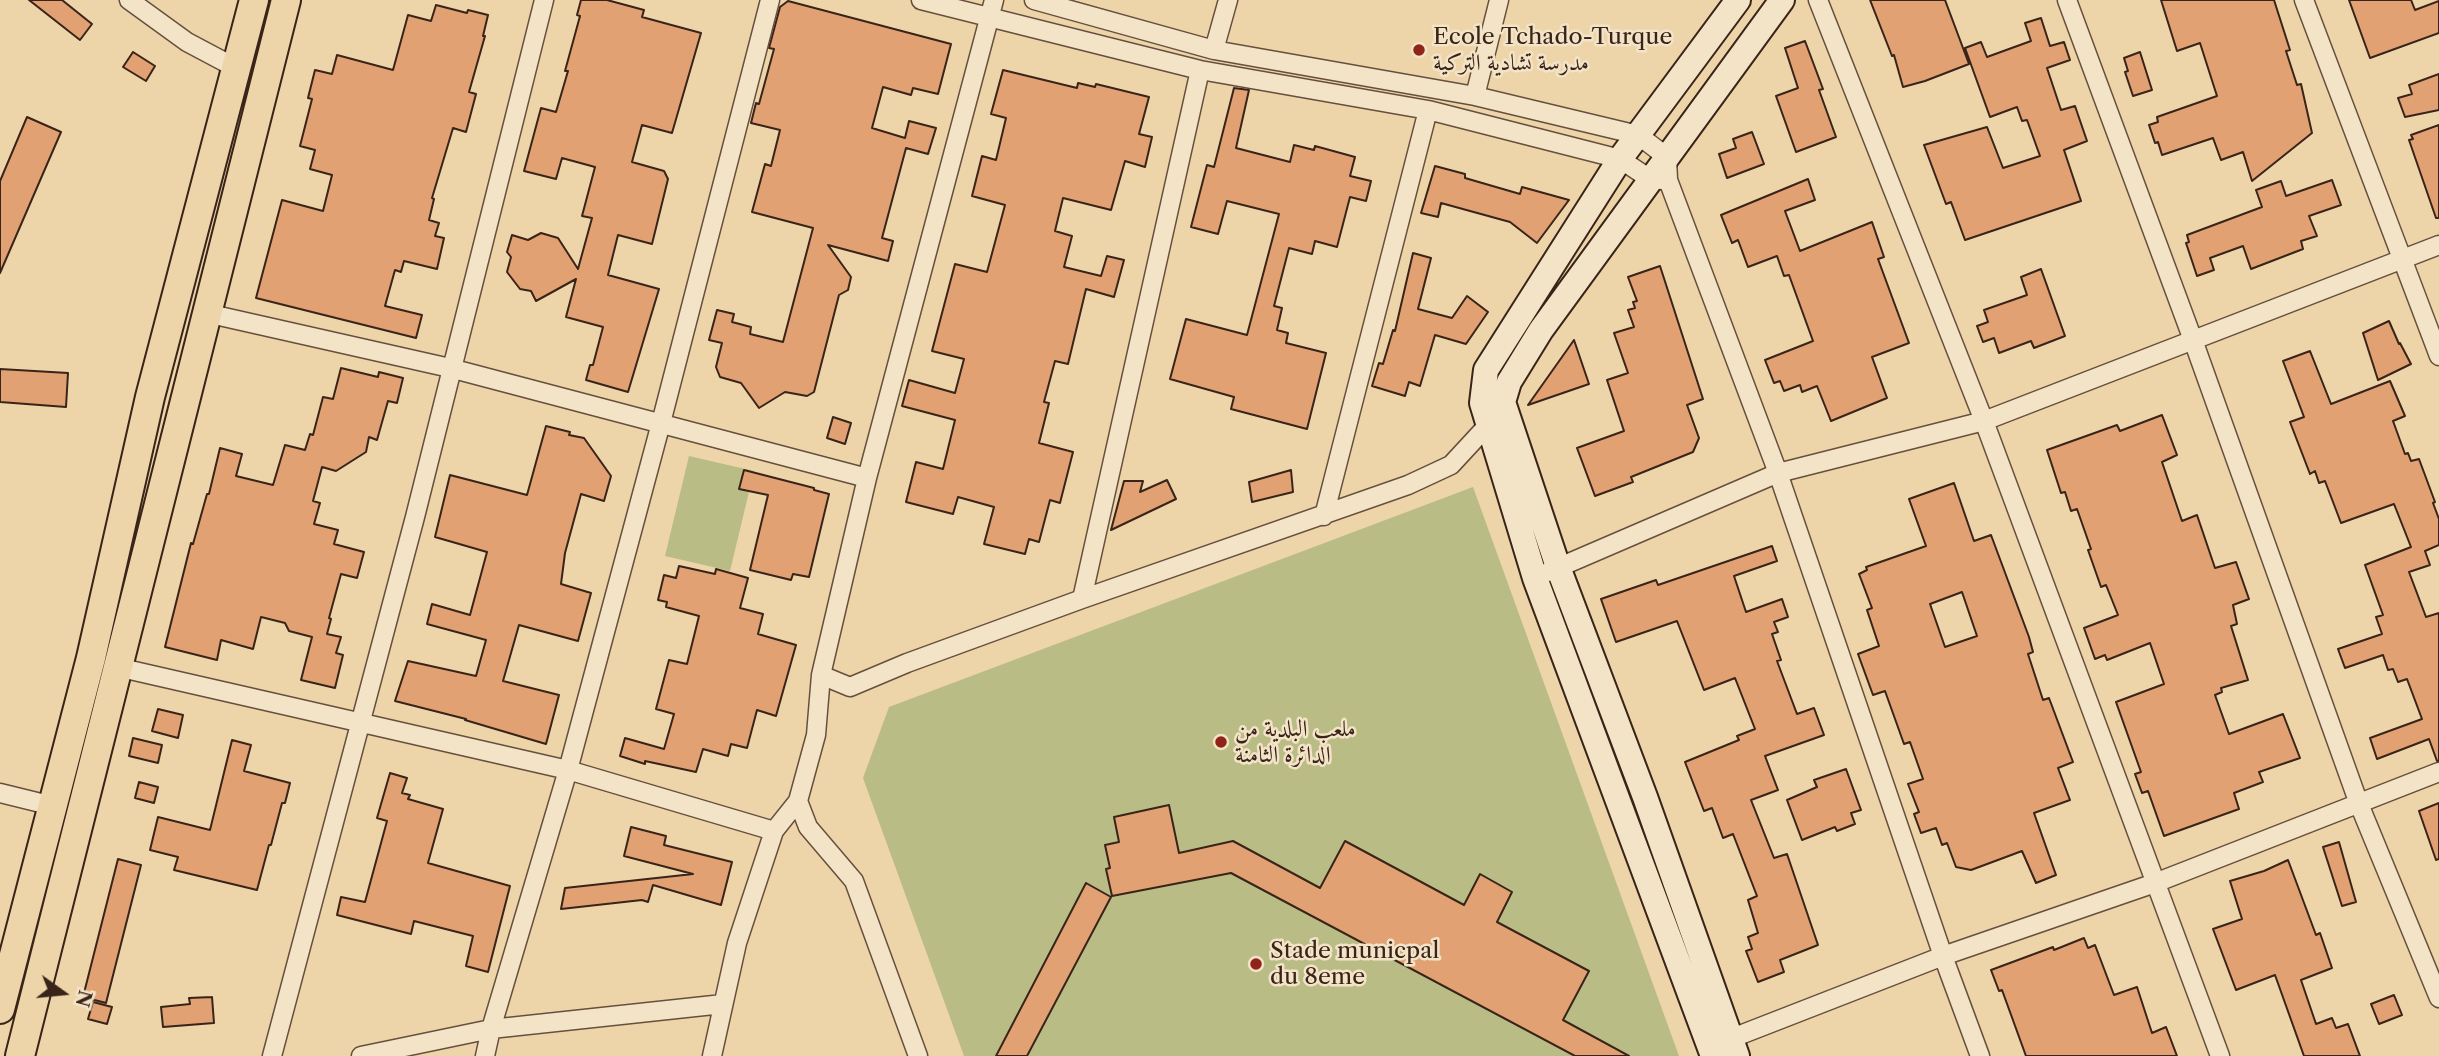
<!DOCTYPE html>
<meta charset="utf-8">
<style>
body{margin:0}
#map{position:relative;width:2439px;height:1056px;overflow:hidden;background:#edd4a9;font-family:"Libre Caslon Text",serif}
canvas{display:block}
.north{position:absolute;left:28px;top:958px;width:70px;height:70px;-webkit-text-stroke:5px #f3e3c7;paint-order:stroke;rotate:105deg;font-size:19px;font-weight:700;line-height:28px;text-align:center;color:#392419}
.north::after{content:'';display:block;margin:auto;width:24px;height:32px;background:#392419;clip-path:polygon(50% 0,100% 100%,50% 72%,0 100%)}
</style>
<div id="map">
<canvas width="2439" height="1056"></canvas>
<div class="north">N</div>
</div>
<script>
const g = document.querySelector('canvas').getContext('2d');
g.lineJoin = 'round';
function fill(path, color) { g.fillStyle = color; g.fill(path, 'evenodd'); }
const poly = rows => new Path2D(rows.map(r => 'M' + r).join(''));
function stroke(path, color, width, dash) { g.strokeStyle = color; g.lineWidth = width; g.lineCap = dash ? 'butt' : 'round'; g.setLineDash(dash || []); g.stroke(path); }
function write(font, color, halo, rows, align = 'center') {
  g.font = font + ' "Libre Caslon Text",Amiri,serif'; g.lineWidth = 5; g.setLineDash([]); g.textBaseline = 'middle'; g.strokeStyle = halo; g.fillStyle = color; for (const [text, x, y, turn = 0] of rows) {
    g.save(); g.translate(x, y); g.rotate((+turn || 0) * Math.PI / 180); g.textAlign = isNaN(turn) ? turn : align; if (halo) g.strokeText(text, 0, 0); g.fillText(text, 0, 0); g.restore();
  }
}
fill(poly([
 [689,456,754,471,730,571,665,556],
 [1473,487,1679,1056,964,1056,863,778,889,707]
]), '#babc86');
const building = poly([
 [29,0,62,0,92,24,80,40,29,0],
 [581,0,607,0,644,10,642,17,701,33,672,133,642,125,632,162,664,171,668,179,652,244,618,235,608,275,659,289,628,392,586,380,590,365,593,365,603,327,566,317,576,279,536,301,531,291,520,289,507,272,511,257,507,252,512,235,528,240,541,233,558,238,578,269,592,218,582,216,595,167,562,158,556,179,524,171,541,108,556,112,568,71,565,71,580,16,577,15,581,0],
 [1870,0,1945,0,1969,64,1925,81,1903,87,1894,55,1892,56,1870,0],
 [2161,0,2274,0,2290,50,2286,51,2297,85,2301,84,2312,133,2252,181,2243,152,2221,160,2213,138,2162,155,2158,142,2155,143,2149,125,2158,122,2157,117,2217,96,2200,43,2177,51,2161,0],
 [2349,0,2411,0,2415,10,2439,1,2439,33,2370,58,2349,0],
 [788,1,951,44,938,94,913,88,911,95,883,87,872,128,905,138,909,121,936,128,928,154,906,148,882,238,893,241,888,261,828,245,851,277,848,290,839,295,814,392,807,396,785,392,759,408,741,383,720,377,716,367,722,343,709,340,717,310,734,314,732,322,751,327,750,334,783,342,813,228,752,212,765,164,771,166,780,130,751,123,756,103,759,104,774,49,769,48,780,7,788,1],
 [436,5,467,13,468,10,488,15,483,36,485,36,469,92,476,94,466,132,453,128,432,198,434,199,429,220,439,223,435,236,444,238,437,269,404,261,401,272,395,270,385,306,422,315,416,338,256,298,282,200,323,211,332,175,310,169,315,150,300,146,312,99,308,98,315,70,332,74,337,55,393,70,408,15,431,21,436,5],
 [2041,18,2050,46,2064,42,2070,60,2047,68,2061,110,2075,106,2087,141,2064,150,2081,201,1965,240,1951,202,1946,204,1924,145,1987,127,2003,168,2040,156,2027,120,2022,121,2017,107,1990,117,1965,48,1981,42,1987,57,2031,41,2025,23,2041,18],
 [1805,41,1823,89,1819,90,1836,137,1796,152,1776,96,1798,88,1785,48,1805,41],
 [133,52,155,66,146,81,123,67,133,52],
 [2140,52,2152,90,2133,96,2125,72,2128,71,2124,58,2140,52],
 [1003,70,1077,88,1078,83,1095,87,1096,84,1149,97,1139,134,1152,137,1145,167,1125,161,1111,210,1063,198,1055,231,1072,236,1064,267,1101,276,1107,256,1124,260,1114,297,1086,289,1068,364,1055,361,1044,402,1049,403,1039,443,1073,452,1060,503,1050,500,1039,542,1029,539,1025,554,984,544,994,507,958,497,953,514,906,502,916,462,943,469,955,420,902,406,909,380,955,393,964,359,932,351,955,264,987,272,1005,205,972,196,982,156,996,160,1006,118,991,114,1003,70],
 [2439,74,2439,110,2405,117,2398,98,2412,94,2409,85,2439,74],
 [1234,88,1249,90,1236,148,1290,162,1294,145,1314,150,1315,146,1355,157,1350,176,1371,181,1366,201,1350,197,1337,247,1315,241,1312,254,1289,248,1274,306,1282,308,1277,330,1288,333,1286,343,1326,353,1307,429,1231,409,1234,397,1170,379,1186,319,1247,335,1279,214,1227,201,1218,234,1191,227,1207,165,1214,167,1234,88],
 [27,117,61,132,0,273,0,181,27,117],
 [2439,125,2439,218,2436,218,2409,140,2413,139,2411,135,2439,125],
 [1752,132,1764,164,1727,178,1719,154,1736,148,1733,139,1752,132],
 [1435,166,1465,174,1465,178,1520,194,1522,187,1569,200,1537,243,1510,222,1441,203,1438,217,1421,213,1435,166],
 [1808,179,1815,200,1785,211,1800,251,1872,222,1884,257,1878,259,1909,343,1872,357,1887,398,1831,421,1817,386,1802,392,1800,385,1784,391,1780,381,1774,383,1765,360,1813,341,1789,275,1784,276,1777,256,1748,267,1738,240,1732,243,1721,215,1808,179],
 [2332,180,2341,205,2309,216,2317,236,2301,241,2303,249,2251,269,2243,246,2210,258,2214,270,2197,276,2186,243,2189,242,2187,235,2262,207,2256,190,2281,181,2286,196,2332,180],
 [1413,253,1431,258,1418,309,1452,318,1467,296,1488,312,1466,344,1435,335,1420,386,1409,382,1405,396,1372,386,1379,363,1383,364,1393,330,1395,331,1413,253],
 [1660,266,1703,399,1687,405,1699,438,1693,452,1631,477,1633,482,1595,496,1577,448,1624,431,1607,380,1628,373,1614,333,1634,327,1628,310,1635,308,1633,302,1637,301,1628,277,1660,266],
 [2041,269,2065,336,2034,348,2031,341,1999,353,1994,338,1983,342,1977,326,1988,322,1984,310,2027,295,2021,277,2041,269],
 [2389,321,2399,344,2400,343,2411,364,2378,380,2363,333,2389,321],
 [1574,340,1589,384,1528,405,1574,340],
 [2310,351,2331,404,2390,381,2405,416,2393,421,2405,454,2408,453,2411,461,2419,459,2435,502,2433,503,2439,519,2439,545,2425,551,2430,565,2409,572,2426,617,2439,613,2439,761,2437,761,2429,739,2377,759,2370,738,2422,719,2407,679,2398,682,2393,669,2388,670,2383,655,2345,668,2338,649,2382,634,2376,617,2383,615,2365,565,2411,547,2394,504,2341,523,2325,481,2319,483,2315,471,2310,474,2290,422,2304,417,2283,361,2310,351],
 [341,368,378,377,379,372,403,378,397,403,388,401,377,440,369,437,366,452,336,471,322,467,313,501,320,503,314,524,338,530,334,544,364,552,357,578,341,574,329,618,331,619,327,634,341,637,336,653,343,655,335,688,301,680,312,637,289,631,285,623,261,617,253,649,221,640,217,660,165,647,191,543,193,544,207,494,209,494,220,448,242,454,236,476,273,485,285,445,305,450,310,434,313,435,323,397,333,399,341,368],
 [0,369,68,373,66,407,0,402,0,369],
 [2162,415,2177,455,2162,462,2182,521,2197,515,2215,568,2236,562,2249,599,2233,605,2237,624,2231,626,2248,680,2221,688,2222,692,2215,695,2229,734,2283,714,2300,758,2259,772,2263,782,2234,793,2239,809,2164,836,2148,791,2142,793,2135,774,2141,772,2116,702,2164,684,2150,643,2107,660,2105,655,2095,659,2084,628,2118,615,2106,585,2101,587,2088,550,2091,549,2077,509,2071,511,2065,492,2061,493,2047,450,2117,425,2120,431,2162,415],
 [833,417,851,423,845,444,827,438,833,417],
 [546,426,570,432,569,435,584,438,611,476,604,501,581,494,565,553,561,584,591,593,578,641,519,625,503,681,559,695,546,744,465,720,466,719,395,701,408,661,476,676,486,640,427,624,432,604,470,615,487,552,435,537,450,475,527,495,546,426],
 [744,470,814,488,814,490,829,494,809,577,793,574,791,580,750,570,768,495,739,489,744,470],
 [1291,470,1293,492,1252,502,1249,482,1291,470],
 [1167,480,1176,499,1111,530,1124,481,1143,481,1140,492,1167,480],
 [1954,483,1974,541,1991,535,2029,637,2033,652,2028,654,2043,700,2049,698,2073,762,2058,768,2070,800,2034,813,2056,875,2036,883,2022,851,1971,870,1956,867,1947,843,1942,845,1936,828,1921,833,1914,814,1919,812,1908,784,1923,779,1910,742,1904,744,1885,691,1873,695,1858,654,1879,646,1867,610,1872,608,1859,574,1867,570,1866,567,1926,546,1909,499,1954,483],
 [1962,592,1977,636,1945,647,1930,604,1962,592],
 [1772,546,1777,561,1734,576,1746,612,1782,599,1788,617,1774,622,1778,632,1772,634,1781,660,1777,661,1797,714,1814,708,1824,735,1765,756,1778,790,1751,800,1774,858,1787,854,1818,945,1780,960,1784,972,1758,982,1746,951,1752,949,1748,937,1758,933,1748,900,1757,896,1733,834,1723,838,1712,808,1704,811,1685,762,1739,740,1737,736,1755,729,1735,678,1704,690,1677,621,1616,642,1601,599,1656,580,1658,585,1772,546],
 [679,566,715,574,716,569,748,578,740,608,763,614,758,634,796,645,776,716,757,710,747,748,731,744,728,756,703,749,696,772,645,761,645,764,620,756,625,738,664,749,674,714,656,709,669,660,687,664,699,616,666,607,667,602,658,600,664,575,676,578,679,566],
 [158,709,183,715,178,738,152,731,158,709],
 [133,738,162,745,158,763,129,756,133,738],
 [232,740,251,745,244,771,290,783,285,803,282,803,271,845,269,845,257,890,174,870,178,857,150,850,158,817,210,830,232,740],
 [1846,769,1861,810,1851,813,1855,824,1837,831,1835,827,1802,840,1787,800,1817,787,1814,780,1846,769],
 [390,773,407,778,402,793,410,795,408,799,443,809,428,863,510,886,488,972,466,966,473,936,414,921,411,934,337,915,341,897,365,902,387,821,377,818,390,773],
 [139,782,158,787,154,803,135,798,139,782],
 [2439,803,2439,859,2436,860,2419,811,2439,803],
 [1169,805,1179,853,1233,841,1320,888,1345,841,1464,905,1480,874,1512,892,1497,922,1589,971,1563,1020,1629,1056,1575,1056,1231,873,1112,896,1106,869,1110,868,1105,845,1119,842,1114,817,1169,805],
 [631,827,666,836,664,845,732,862,721,905,653,885,648,902,642,900,561,909,565,888,693,874,624,856,631,827],
 [2339,842,2356,902,2342,906,2323,847,2339,842],
 [118,859,141,865,106,1003,83,997,118,859],
 [2288,860,2316,935,2320,933,2332,968,2301,980,2316,1024,2332,1018,2336,1028,2348,1024,2360,1056,2304,1056,2275,975,2236,990,2213,929,2242,919,2230,881,2264,871,2288,860],
 [1086,883,1111,897,1027,1056,996,1056,1086,883],
 [2084,938,2088,948,2095,945,2114,995,2137,987,2152,1033,2166,1027,2177,1056,2026,1056,2002,990,1999,991,1991,970,2053,947,2054,950,2084,938],
 [2394,995,2402,1015,2379,1024,2371,1004,2394,995],
 [212,997,214,1023,163,1027,161,1007,190,1004,189,998,212,997],
 [93,1002,112,1007,107,1024,88,1019,93,1002]
]);
fill(building, '#e1a173');
stroke(building, '#392419', 2);
const street = poly([
 [129,0,187,42,236,68],
 [921,0,1200,70,1428,110,1620,159,1650,179,1662,180],
 [1034,0,1214,50,1475,96,1638,135,1667,157,1668,180,1778,473,1943,956,1980,1056],
 [1818,0,1984,421,2220,1056],
 [2067,0,2193,340,2359,804,2439,998],
 [2304,0,2439,356],
 [1214,50,1228,0],
 [1475,96,1499,0],
 [206,313,450,368,867,478],
 [1324,516,1428,110],
 [1548,572,1778,473,1984,421,2439,245],
 [1082,599,1200,70],
 [117,667,568,770,774,831],
 [821,675,850,687,907,663,1082,599,1408,485,1451,465,1488,425],
 [0,793,53,806],
 [1722,1042,1943,956,2155,883,2439,772],
 [272,1056,415,517,544,0],
 [361,1056,491,1029,723,1004],
 [485,1056,491,1029,568,770,661,423,770,0],
 [712,1056,737,943,774,831,798,801],
 [918,1056,854,881,808,827,798,801,816,735,821,675,867,478,994,0]
]);
const secondary = poly([
 [1713,1056,1535,578,1482,403,1486,370,1620,159,1738,0],
 [1737,1056,1645,797,1558,567,1503,402,1509,382,1541,330,1782,0]
]);
const primary = poly([
 [0,1009,91,658,150,397,254,0],
 [20,1056,286,0]
]);
stroke(street, '#66503d', 21);
stroke(secondary, '#392419', 28);
stroke(primary, '#392419', 32);
stroke(street, '#f3e3c7', 18);
stroke(secondary, '#f3e3c7', 24);
stroke(primary, '#edd4a9', 28);
for (const [x, y, r, color] of [
 [1419,50,7,"#8f2418"],
 [1221,742,7,"#8f2418"],
 [1256,964,7,"#8f2418"]
]) { const dot = new Path2D(); dot.arc(x, y, r, 0, 2 * Math.PI); g.fillStyle = color; g.fill(dot); stroke(dot, '#f3e3c7', 2.5); }
write('23px', '#392419', '#f3e3c7', [
 ["Ecole Tchado-Turque",1433,37],
 ["مدرسة تشادية التركية",1433,63],
 ["ملعب البلدية من",1235,729],
 ["الدائرة الثامنة",1235,755],
 ["Stade municpal",1270,951],
 ["du 8eme",1270,977]
], 'left');
</script>
